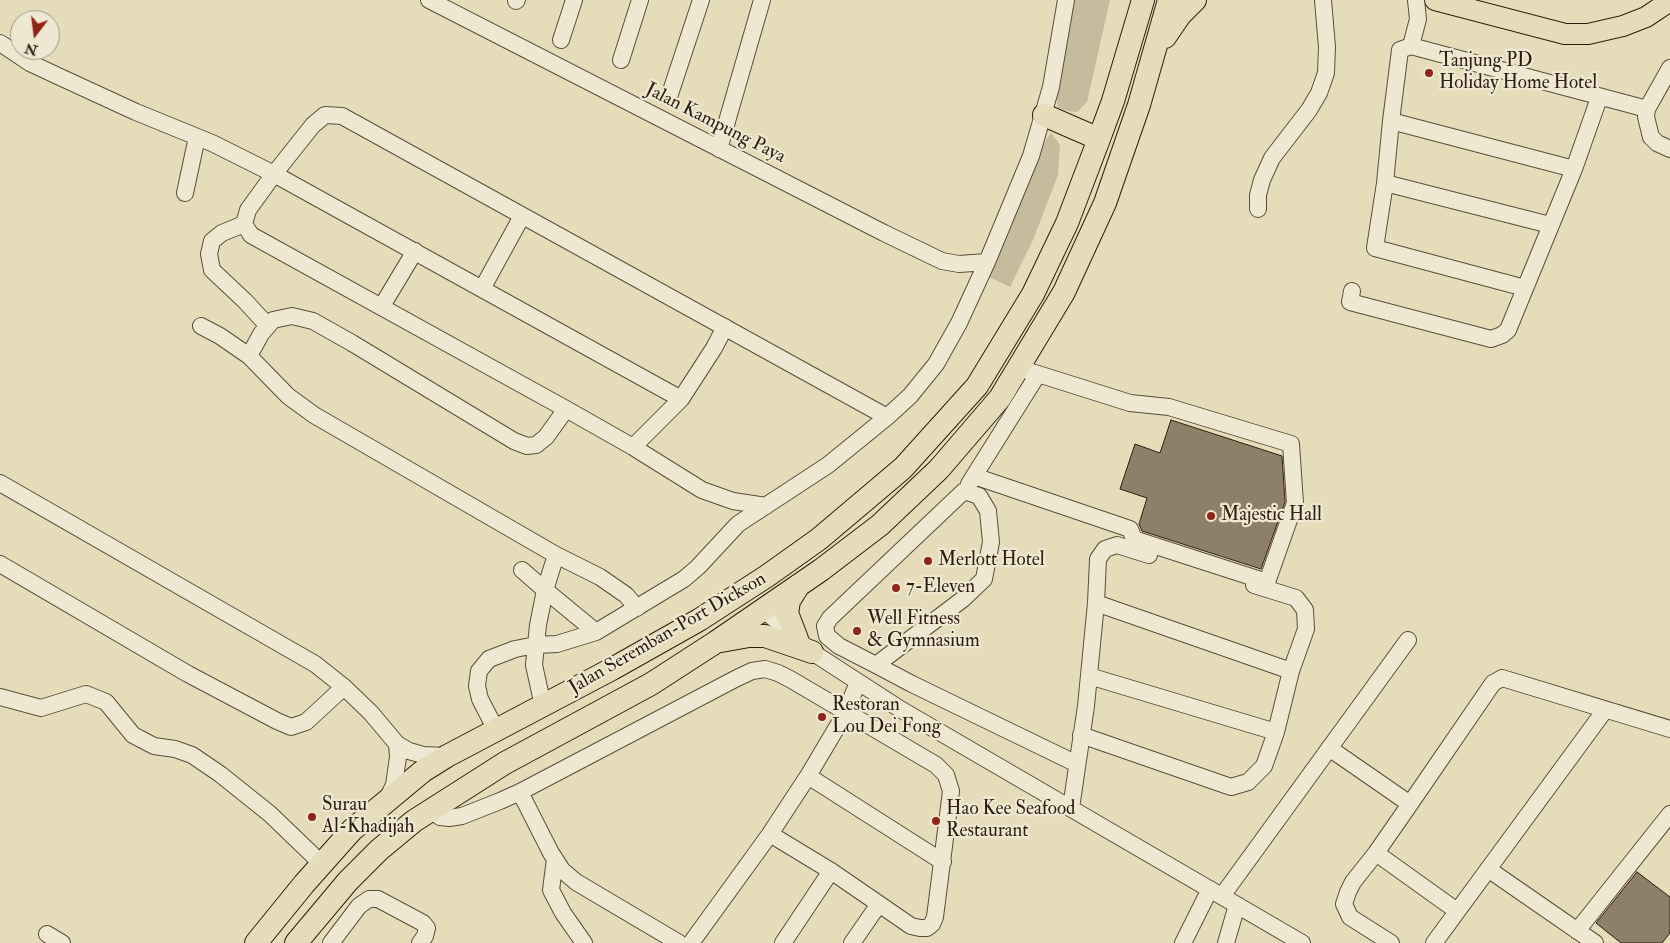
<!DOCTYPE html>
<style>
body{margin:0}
#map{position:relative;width:1670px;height:943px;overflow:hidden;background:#e5dcba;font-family:"IM FELL Double Pica",serif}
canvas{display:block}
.north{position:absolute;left:10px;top:10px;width:50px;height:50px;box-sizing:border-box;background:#eee8d2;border:1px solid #a29784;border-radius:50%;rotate:195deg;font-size:14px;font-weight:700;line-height:20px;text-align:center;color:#2f1d10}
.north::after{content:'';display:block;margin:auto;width:18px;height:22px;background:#8f2418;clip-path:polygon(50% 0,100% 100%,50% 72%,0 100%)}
</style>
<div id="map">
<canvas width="1670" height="943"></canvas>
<div class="north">N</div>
</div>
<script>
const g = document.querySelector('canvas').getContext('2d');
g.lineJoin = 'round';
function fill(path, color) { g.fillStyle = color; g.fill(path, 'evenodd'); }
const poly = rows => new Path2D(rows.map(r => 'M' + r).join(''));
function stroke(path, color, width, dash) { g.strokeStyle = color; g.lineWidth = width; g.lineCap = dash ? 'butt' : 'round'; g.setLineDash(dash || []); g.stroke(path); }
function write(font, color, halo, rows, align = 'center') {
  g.font = font + ' "IM FELL Double Pica",serif'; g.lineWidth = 4.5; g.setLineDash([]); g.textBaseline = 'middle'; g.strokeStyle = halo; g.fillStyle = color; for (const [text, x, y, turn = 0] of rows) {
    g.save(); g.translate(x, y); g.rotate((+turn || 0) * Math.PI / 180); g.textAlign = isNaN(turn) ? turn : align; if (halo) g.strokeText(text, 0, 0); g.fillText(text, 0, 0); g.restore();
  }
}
fill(poly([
 [1070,0,1110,0,1087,102,1077,112,1068,111,1058,108,1055,92],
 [1051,133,1060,145,1058,175,1033,240,1010,287,989,277,1039,150]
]), '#c6bc9d');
const building = poly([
 [1171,420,1282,456,1285,502,1261,569,1142,531,1139,524,1147,498,1120,489,1135,444,1160,453,1171,420],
 [1637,872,1670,897,1670,933,1662,943,1621,943,1596,923,1637,872]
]);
fill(building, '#8e8068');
stroke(building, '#2f1d10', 1);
const minor = poly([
 [429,0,884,233,942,261,959,264,987,262],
 [516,1,517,0],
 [561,40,574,0],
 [0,43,30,63,60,77,136,112,212,143,274,174,681,399],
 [1411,46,1418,19,1416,0],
 [621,60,640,0],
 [1670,68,1647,109,1646,117,1651,137,1657,143,1670,149],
 [669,97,701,0],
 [1391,121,1574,169],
 [719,149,762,0],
 [1385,183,1550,225],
 [185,193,197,137],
 [1258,209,1258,195,1262,180,1272,158,1309,110,1319,93,1326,73,1327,47,1323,0],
 [244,224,222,233,212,241,209,254,212,270,245,301,268,326],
 [1525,288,1375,248,1385,183,1391,121,1400,50,1411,46,1647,109],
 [482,289,522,216],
 [1352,291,1350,302,1491,339,1502,335,1508,330,1574,169,1599,98],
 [382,306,415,251],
 [201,326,220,336,249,356,288,396,314,415,556,555,600,577,626,595,637,608],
 [249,356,261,334,273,320,292,316,313,321,352,343,514,441,527,446,536,445,546,437,566,409],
 [1019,368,1130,403,1169,407,1291,444,1295,503,1267,582,1134,539],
 [633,447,681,399,714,348,725,327],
 [974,476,1130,529,1134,539,1134,549],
 [0,483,315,664,344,687,371,713,397,744,409,751,423,755,447,756],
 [969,484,1038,374],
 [766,506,733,501,702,490,633,447,566,409,251,235,244,224,248,210,274,174,313,125,325,115,342,116,887,417],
 [0,564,188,674,277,721,291,727,306,722,344,687],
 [522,570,545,590,596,632],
 [1254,585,1296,598,1305,610,1306,629,1291,671],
 [763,609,812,652,900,709,1302,943],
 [876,665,963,599,984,579,991,542,988,511,979,496,964,491,830,618,825,626,827,636,839,646,876,665,912,684,1077,764],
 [1089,676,1276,732],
 [0,697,41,708,86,694,106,702,133,735,154,746,175,749,192,755,220,774,270,814,322,864],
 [543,706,534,665,536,645,557,644,596,632,684,579,698,567,738,524,828,465,887,417,910,396,936,364,959,323,987,262,1031,156,1051,87,1066,0],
 [496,730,480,699,477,686,479,671,489,659,515,649,536,645,538,625,545,590,556,555],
 [1081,735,1231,787,1248,782,1264,766,1276,732,1291,671,1096,603],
 [1329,748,1410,804],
 [808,776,943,862],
 [520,792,551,853,562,870,576,882,679,943],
 [387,799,394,785,398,757,397,744],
 [1071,808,1086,706,1096,603,1098,559,1105,549,1117,545,1149,555],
 [430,809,440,817,449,818,462,816,500,801,520,792,737,678,752,671,765,669,778,673,790,679,936,765,946,775,951,791,935,917,932,924,927,928,920,928,911,926,831,871,770,834],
 [1376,853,1457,911],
 [555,859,551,890,563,913,584,943],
 [1488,869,1595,943],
 [1222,896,1408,640],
 [1577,931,1670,814],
 [47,934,62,943],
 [331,943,359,906,369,899,378,899,423,923,427,928,425,936,420,943],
 [691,943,770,834,808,776,846,712,858,682],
 [783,943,831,871],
 [852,943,879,904],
 [1183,943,1210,889],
 [1226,943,1237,905],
 [1391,943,1350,917,1344,904,1348,892,1353,882,1376,853,1410,804,1493,683,1502,678,1670,729],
 [1434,943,1605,710]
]);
const major = poly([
 [1435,0,1565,34,1588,34,1623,26,1646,17,1670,1]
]);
const highway = poly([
 [1165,37,1180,15,1195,0],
 [1044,115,1099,139],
 [797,639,787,613,789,601,799,585],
 [721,641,749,636,765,636,812,652],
 [256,943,304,884,352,830,423,771,447,756,612,669,699,620,767,576,819,539,903,468,977,386,1033,294,1067,223,1099,139,1113,101,1143,0],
 [296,943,348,881,379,850,414,821,505,763,651,684,716,642,821,570,880,525,939,469,1000,398,1064,292,1105,203,1139,105,1169,0]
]);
stroke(minor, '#5c4d3a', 18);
stroke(major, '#2f1d10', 22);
stroke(highway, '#2f1d10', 24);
stroke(minor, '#eee8d2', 16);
stroke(major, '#e5dcba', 20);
stroke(highway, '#e5dcba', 22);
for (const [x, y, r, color] of [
 [1429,73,5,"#8f2418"],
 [1211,516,5,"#8f2418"],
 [928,561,5,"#8f2418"],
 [896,588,5,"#8f2418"],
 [857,631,5,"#8f2418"],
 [822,717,5,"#8f2418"],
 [312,817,5,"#8f2418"],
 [936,821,5,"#8f2418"]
]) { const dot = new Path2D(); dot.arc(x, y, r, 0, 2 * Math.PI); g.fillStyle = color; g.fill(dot); stroke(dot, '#eee8d2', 2); }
write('19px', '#2f1d10', '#eee8d2', [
 ["Tanjung PD",1439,62],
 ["Holiday Home Hotel",1439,84],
 ["Majestic Hall",1221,516],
 ["Merlott Hotel",938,561],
 ["7-Eleven",906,588],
 ["Well Fitness",867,620],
 ["& Gymnasium",867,642],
 ["Restoran",832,706],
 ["Lou Dei Fong",832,728],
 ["Surau",322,806],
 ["Al-Khadijah",322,828],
 ["Hao Kee Seafood",946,810],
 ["Restaurant",946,832]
], 'left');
write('19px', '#2f1d10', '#eee8d2', [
 ["Jalan Kampung Paya",715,124,27],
 ["Jalan Seremban-Port Dickson",668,634,-30]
]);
</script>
